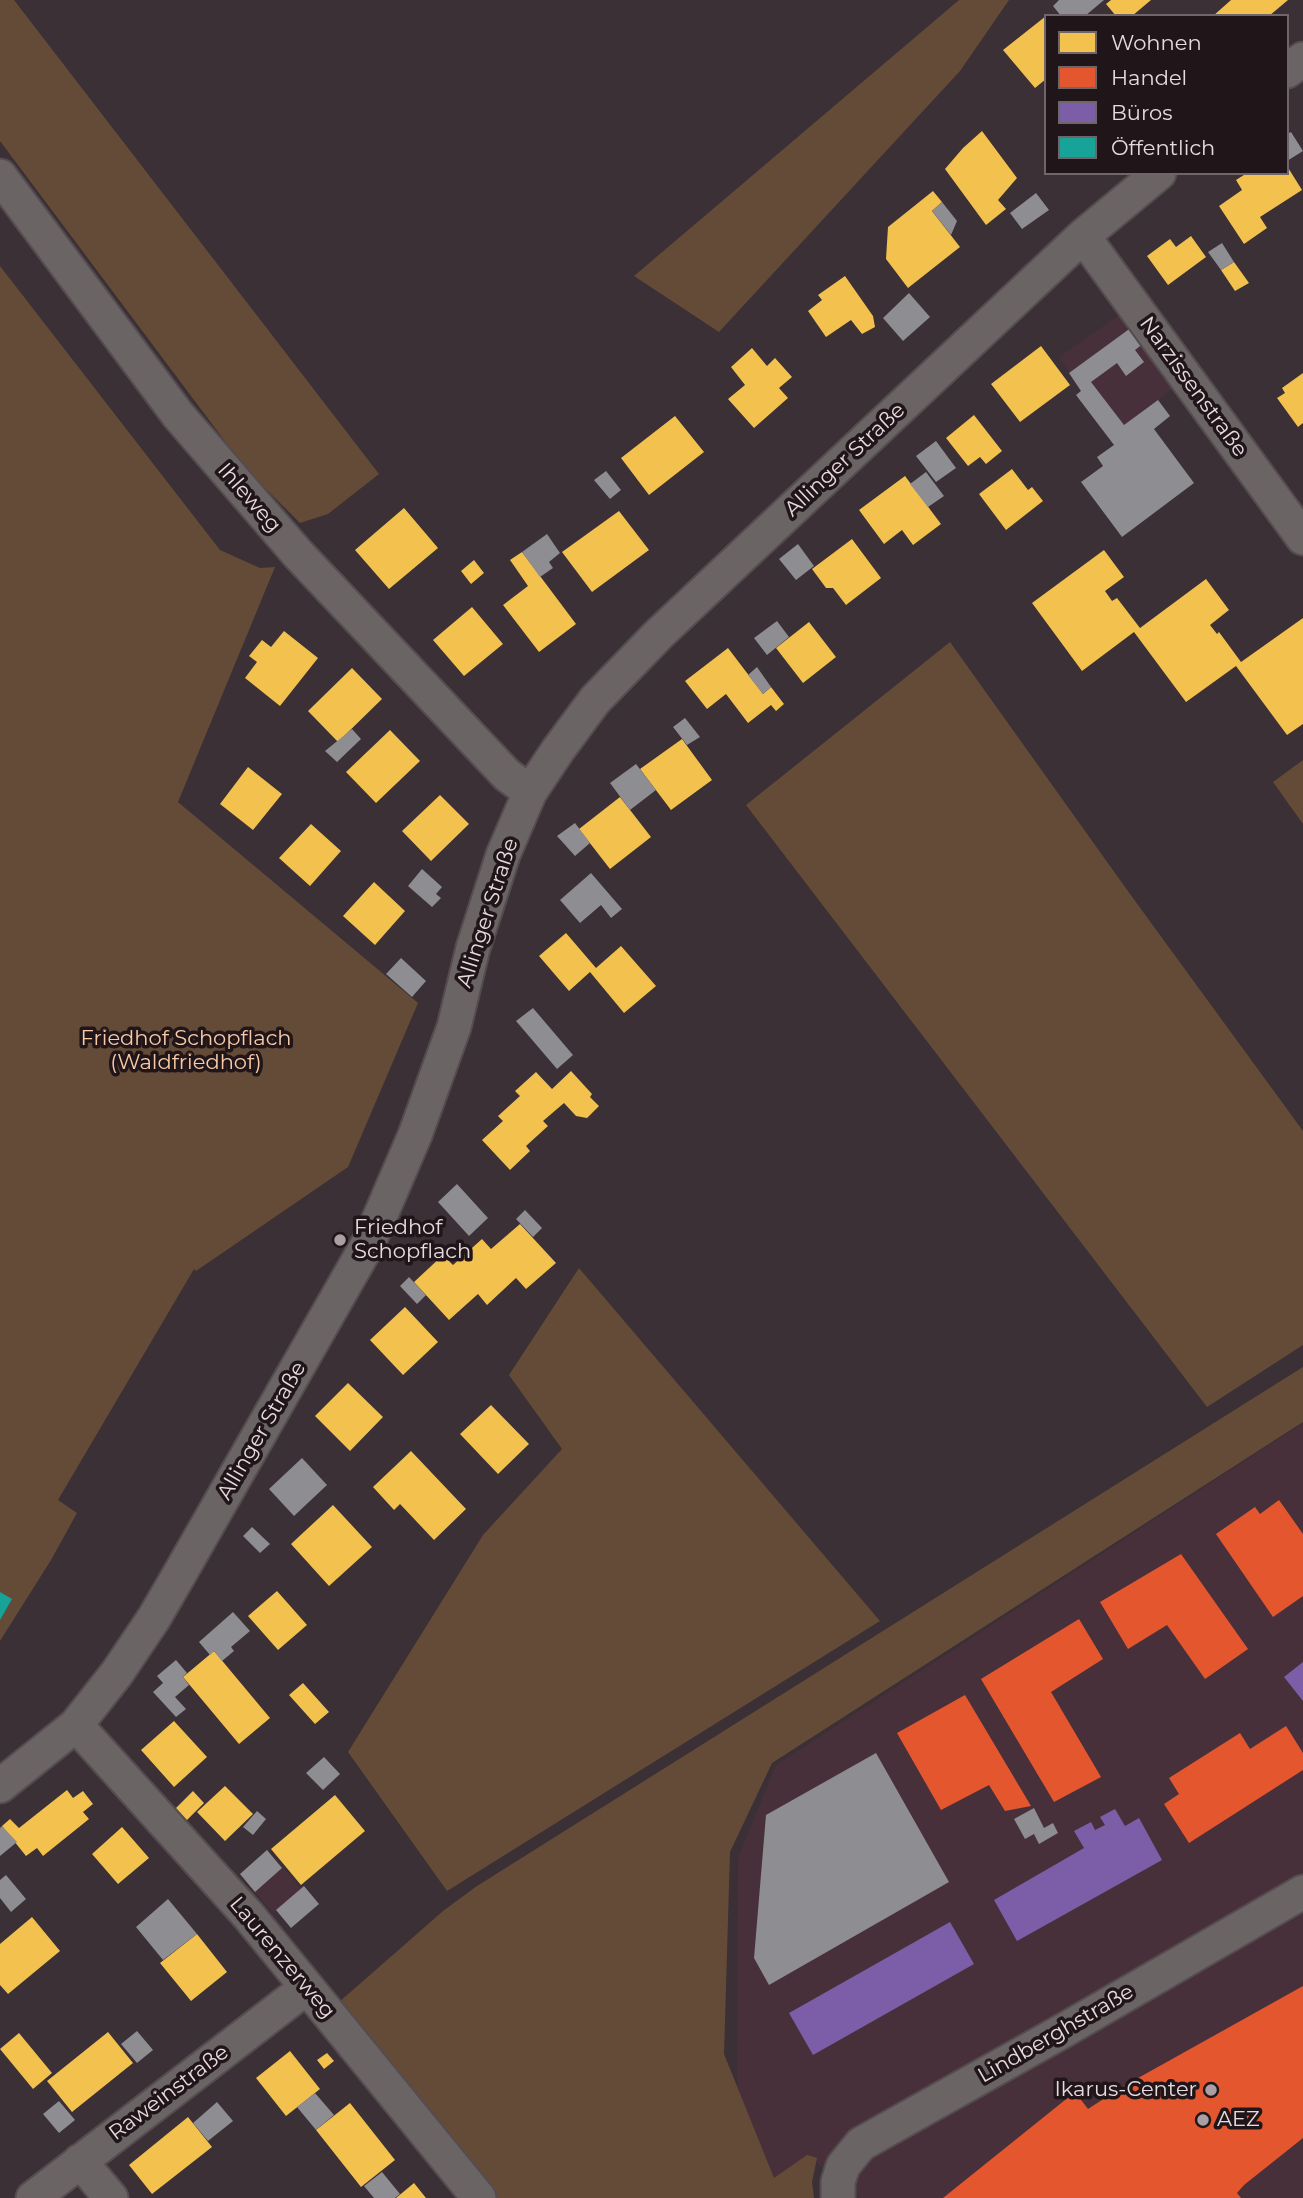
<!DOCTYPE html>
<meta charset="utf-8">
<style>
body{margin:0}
#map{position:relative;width:1303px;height:2198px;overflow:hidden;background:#3a3035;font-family:Montserrat,sans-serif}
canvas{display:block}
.legend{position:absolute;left:1044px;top:14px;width:245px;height:161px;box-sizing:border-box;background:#20161a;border:2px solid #706569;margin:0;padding:9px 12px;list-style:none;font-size:21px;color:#e8dbe0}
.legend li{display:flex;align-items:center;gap:14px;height:35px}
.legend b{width:35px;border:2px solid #706569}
</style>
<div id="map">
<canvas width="1303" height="2198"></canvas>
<ul class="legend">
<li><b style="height:19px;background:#f2c14e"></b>Wohnen</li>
<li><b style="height:19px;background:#e4572e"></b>Handel</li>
<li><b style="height:19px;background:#7b5ea7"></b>Büros</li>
<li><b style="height:19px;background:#17a398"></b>Öffentlich</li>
</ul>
</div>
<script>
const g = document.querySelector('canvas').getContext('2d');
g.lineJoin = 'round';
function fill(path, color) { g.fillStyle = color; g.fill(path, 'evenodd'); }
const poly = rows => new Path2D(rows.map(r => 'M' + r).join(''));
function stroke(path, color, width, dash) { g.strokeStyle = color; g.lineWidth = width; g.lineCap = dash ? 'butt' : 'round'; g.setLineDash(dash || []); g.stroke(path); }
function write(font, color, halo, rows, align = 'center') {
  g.font = font + ' Montserrat,sans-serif'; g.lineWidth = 7; g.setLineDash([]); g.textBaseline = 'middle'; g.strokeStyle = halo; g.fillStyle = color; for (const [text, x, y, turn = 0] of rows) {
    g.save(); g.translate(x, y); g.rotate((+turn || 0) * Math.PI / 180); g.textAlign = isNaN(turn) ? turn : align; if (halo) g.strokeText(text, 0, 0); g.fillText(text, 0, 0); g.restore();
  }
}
fill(poly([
 [1122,313,1176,386,1158,400,1170,416,1136,442,1124,425,1107,437,1076,395,1081,390,1059,357],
 [1303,1423,1303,2198,860,2198,807,2155,774,2179,737,2087,738,1858,776,1765],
 [267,1850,301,1888,304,1886,319,1904,276,1910,273,1913,240,1874]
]), '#48303b');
fill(poly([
 [0,0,14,0,379,474,328,514,300,523,245,468,0,141],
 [959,0,1009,0,960,71,719,332,634,276],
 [0,266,220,550,260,568,275,567,178,802,418,1003,348,1167,196,1271,194,1269,58,1500,77,1513,51,1560,0,1641],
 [950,642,1130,894,1303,1131,1303,1345,1207,1407,746,805],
 [1303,760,1303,824,1273,782],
 [579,1268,880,1621,447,1891,348,1752,483,1535,562,1449,509,1375],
 [1303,1367,1303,1422,772,1763,730,1852,724,2054,774,2178,807,2155,817,2158,812,2182,814,2198,495,2198,430,2113,338,2003,443,1911,477,1886]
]), '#644b38');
fill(poly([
 [1111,0,1151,0,1132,16,1116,16,1106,4],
 [1231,0,1288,0,1269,16,1213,16],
 [1046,16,1046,79,1035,88,1003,50],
 [982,131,1017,178,998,200,1006,209,986,225,945,169,963,148],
 [1287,166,1302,190,1260,217,1267,228,1244,244,1219,206,1242,190,1236,180,1247,173,1287,173],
 [933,191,942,202,932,211,960,247,908,288,886,259,888,227],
 [1191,236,1206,257,1168,285,1147,256,1170,239,1176,247],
 [1234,262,1249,283,1235,291,1221,270],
 [845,276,873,316,875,327,862,334,851,320,826,337,808,311,822,300,818,295],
 [1041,346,1070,385,1020,422,991,384],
 [752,348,767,366,775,358,792,377,779,388,788,398,754,428,728,399,745,385,731,367],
 [1303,373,1303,423,1298,427,1277,398,1285,393,1282,388],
 [974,415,1002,451,986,464,980,457,968,466,946,438],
 [675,416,704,452,649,495,621,458],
 [1012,469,1028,490,1032,487,1043,501,1006,530,979,494],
 [905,476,941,524,913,545,902,530,884,544,859,510],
 [404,508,438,548,389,589,355,550],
 [619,511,649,550,592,592,562,552],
 [852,539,881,578,846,605,833,588,826,588,812,569],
 [1104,550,1124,577,1105,591,1112,601,1117,598,1140,628,1206,579,1229,610,1210,625,1217,634,1219,632,1241,662,1303,618,1303,724,1287,735,1236,666,1186,702,1134,632,1082,671,1032,603],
 [522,552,576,624,539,652,503,605,528,586,510,560],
 [474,560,484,573,471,584,461,571],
 [472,607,503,644,464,676,433,640],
 [809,622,836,657,803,683,776,648],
 [284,631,318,658,280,706,245,678,257,662,249,656,262,640,271,647],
 [728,648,763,694,771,687,784,704,776,711,771,705,748,723,726,694,707,709,685,681],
 [352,668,382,699,338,742,308,711],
 [390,730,420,761,376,803,346,772],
 [682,739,712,780,671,810,640,769],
 [248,767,282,794,253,830,220,804],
 [440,795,469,824,431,861,402,831],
 [620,797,651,837,610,869,579,829],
 [311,824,341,851,310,886,279,858],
 [374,882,405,911,375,945,343,916],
 [566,933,596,968,621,946,656,986,624,1013,590,972,569,991,539,956],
 [571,1071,592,1094,590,1097,599,1106,587,1118,576,1116,564,1103,543,1121,548,1126,526,1146,530,1151,510,1170,482,1140,503,1121,498,1116,520,1096,515,1091,536,1072,552,1089],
 [520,1224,556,1263,526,1289,516,1278,487,1305,478,1294,449,1320,414,1282,443,1255,453,1265,482,1239,491,1249],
 [405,1307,438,1342,403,1375,370,1340],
 [348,1383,383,1417,350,1451,315,1416],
 [491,1405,529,1444,498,1474,460,1434],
 [411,1451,466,1509,434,1540,400,1504,394,1510,373,1487],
 [333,1505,372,1547,329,1586,291,1544],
 [277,1591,307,1625,278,1650,248,1616],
 [214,1651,270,1718,239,1744,183,1677],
 [303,1683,329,1712,315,1724,289,1695],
 [174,1721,207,1757,174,1787,141,1750],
 [225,1786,253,1814,225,1841,197,1812],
 [67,1790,73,1798,83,1791,93,1804,83,1812,89,1819,43,1856,37,1848,26,1856,2,1826,10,1819,19,1828],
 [193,1791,204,1803,185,1822,174,1810],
 [335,1795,365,1831,301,1885,271,1849],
 [122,1827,149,1858,118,1884,92,1854],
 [32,1917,60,1951,8,1994,0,1985,0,1944],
 [197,1934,227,1972,191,2001,160,1963],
 [108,2032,133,2063,72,2112,47,2081],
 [19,2033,52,2073,33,2089,0,2049],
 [290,2051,320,2089,286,2116,256,2078],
 [327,2053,334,2061,324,2069,317,2060],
 [350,2103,395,2160,361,2187,316,2130],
 [188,2117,212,2147,152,2194,129,2165],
 [414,2183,426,2198,396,2198]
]), '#f2c14e');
fill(poly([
 [1279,1500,1303,1534,1303,1596,1273,1617,1216,1534,1255,1507,1260,1514],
 [1181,1554,1248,1649,1205,1679,1167,1625,1128,1649,1100,1602],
 [1079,1619,1103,1659,1051,1692,1101,1777,1054,1802,981,1679],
 [965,1695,1031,1806,1005,1811,989,1785,941,1810,897,1733],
 [1286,1726,1303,1753,1303,1770,1189,1843,1164,1804,1179,1794,1169,1778,1240,1733,1250,1749],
 [1303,1986,1303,2138,1244,2185,1237,2193,1241,2198,943,2198,1075,2092,1088,2109,1122,2087]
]), '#e4572e');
fill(poly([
 [1303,1662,1303,1701,1284,1677],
 [1115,1809,1125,1826,1139,1818,1162,1860,1017,1941,994,1900,1084,1848,1074,1831,1091,1822,1095,1830,1105,1825,1100,1817],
 [950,1922,974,1964,813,2055,789,2013]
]), '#7b5ea7');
fill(poly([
 [0,1592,12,1599,0,1620]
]), '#17a398');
fill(poly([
 [1059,0,1104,0,1085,16,1061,16,1053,6],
 [1291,132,1303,151,1287,161,1287,134],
 [1036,193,1049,210,1022,229,1010,213],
 [942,202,957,221,951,235,932,211],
 [1222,243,1234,262,1221,270,1208,252],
 [909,293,930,317,903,341,883,318],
 [1132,327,1144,343,1135,350,1144,362,1126,376,1117,363,1091,382,1124,425,1158,400,1170,416,1154,429,1194,483,1122,537,1081,482,1103,466,1097,457,1114,445,1076,395,1081,391,1069,373],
 [936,441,956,468,936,482,916,456],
 [606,471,621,490,610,499,594,480],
 [926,472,944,496,928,507,910,484],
 [547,534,560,553,549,562,553,568,540,577,522,552],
 [798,544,814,566,796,580,779,559],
 [777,621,789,637,767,655,754,638],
 [757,667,771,687,763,694,748,675],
 [685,718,700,737,687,745,673,727],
 [352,729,361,739,337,762,325,751],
 [636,764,656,790,630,810,610,783],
 [575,823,590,843,575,856,557,836],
 [422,869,442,887,436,894,441,898,432,907,408,886],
 [591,873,622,909,611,918,601,905,580,923,560,900],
 [401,958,426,981,412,997,386,974],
 [533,1008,573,1055,557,1069,516,1021],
 [457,1184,488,1218,469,1236,438,1202],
 [525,1210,542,1228,533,1237,516,1219],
 [409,1277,426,1295,417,1304,400,1286],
 [302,1458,327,1485,294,1516,269,1489],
 [252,1527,270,1544,260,1553,243,1536],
 [233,1612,250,1631,231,1647,234,1651,222,1661,214,1651,210,1655,199,1642],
 [176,1660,187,1673,183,1677,189,1685,175,1697,186,1709,176,1717,153,1692,163,1683,157,1676],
 [876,1753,949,1882,769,1985,754,1958,766,1815],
 [324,1757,340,1774,323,1790,306,1773],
 [1034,1808,1044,1828,1053,1823,1058,1833,1039,1844,1034,1834,1025,1839,1014,1819],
 [257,1811,266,1819,253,1835,243,1827],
 [2,1826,17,1842,0,1856,0,1828],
 [267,1850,282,1868,255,1892,240,1874],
 [6,1875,26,1899,11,1912,0,1898,0,1880],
 [304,1886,319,1904,291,1928,276,1910],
 [168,1899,197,1934,163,1960,136,1927],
 [137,2031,153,2050,137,2063,121,2044],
 [315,2093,334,2115,316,2130,297,2107],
 [59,2101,75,2120,59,2133,43,2114],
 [217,2102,233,2121,208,2141,193,2123],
 [382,2172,400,2194,395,2198,374,2198,364,2186]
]), '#8d8d92');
const minor = poly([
 [1287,71,1303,59],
 [0,176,178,415,298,554,507,775,530,792],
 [1083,236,1303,538],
 [76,1725,248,1915,479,2198],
 [0,1786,76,1725,117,1673,154,1618,179,1575,369,1242,415,1135,454,1027,473,948,503,855,530,792,558,750,595,700,659,634,1083,236,1159,173],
 [80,2161,111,2198],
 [33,2198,306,1988],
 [838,2198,838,2182,843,2166,861,2144,1061,2032,1303,1892]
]);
stroke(minor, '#554c50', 37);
stroke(minor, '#6a6464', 33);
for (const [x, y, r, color] of [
 [340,1240,7,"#ab9fa4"],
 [1211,2090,7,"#ab9fa4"],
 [1203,2120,7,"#ab9fa4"]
]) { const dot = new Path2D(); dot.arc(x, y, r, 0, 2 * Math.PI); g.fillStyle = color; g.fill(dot); stroke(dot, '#20161a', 2.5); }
write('21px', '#e8dbe0', '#20161a', [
 ["Narzissenstraße",1193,387,54],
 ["Allinger Straße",845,460,-43],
 ["Ihleweg",249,498,49],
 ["Allinger Straße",488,913,-72],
 ["Allinger Straße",262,1431,-60],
 ["Laurenzerweg",282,1958,50],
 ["Lindberghstraße",1056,2034,-30],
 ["Raweinstraße",169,2093,-37]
]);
write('21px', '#f9caa5', '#20161a', [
 ["Friedhof Schopflach",186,1039],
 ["(Waldfriedhof)",186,1063]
]);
write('21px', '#e8dbe0', '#20161a', [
 ["Friedhof",354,1228],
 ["Schopflach",354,1252],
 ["Ikarus-Center",1197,2090,"right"],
 ["AEZ",1217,2120]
], 'left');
</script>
